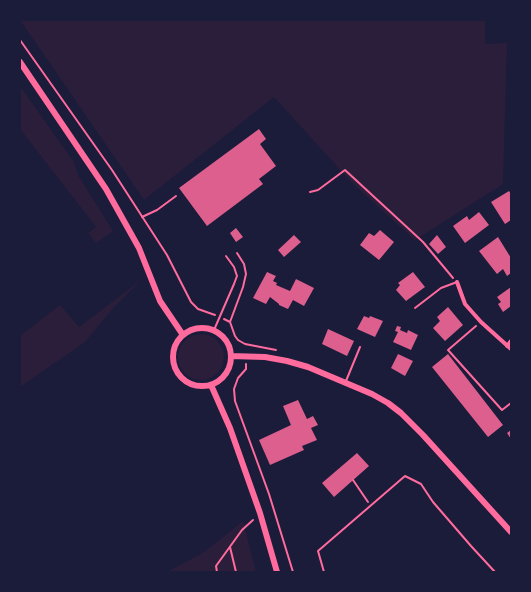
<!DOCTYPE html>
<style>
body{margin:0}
#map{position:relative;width:531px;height:592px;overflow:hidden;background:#1b1b3a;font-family:"Titillium Web",sans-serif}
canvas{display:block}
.frame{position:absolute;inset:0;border:21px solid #1b1b3a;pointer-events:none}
</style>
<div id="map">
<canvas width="531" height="592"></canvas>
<div class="frame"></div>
</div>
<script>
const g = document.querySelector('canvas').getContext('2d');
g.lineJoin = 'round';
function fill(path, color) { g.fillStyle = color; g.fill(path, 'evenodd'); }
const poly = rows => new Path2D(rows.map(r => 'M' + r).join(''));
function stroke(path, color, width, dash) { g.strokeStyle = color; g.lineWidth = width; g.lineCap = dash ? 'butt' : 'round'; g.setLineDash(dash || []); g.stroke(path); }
fill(poly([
 [20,20,485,20,485,44,507,43,503,184,415,240,353,184,274,97,144,200],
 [20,86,74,162,78,175,113,231,96,243,88,233,96,227,20,129],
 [141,280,114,307,85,342,20,387,20,336,60,305,79,327],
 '178 357a23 23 0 1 1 46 0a23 23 0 1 1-46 0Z',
 [243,521,256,572,167,572,204,552]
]), '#2a1e3b');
fill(poly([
 [259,129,266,139,260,144,276,166,259,179,263,184,207,226,179,188],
 [509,191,511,194,511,220,505,224,491,202],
 [479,212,489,225,465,243,453,226,467,216,469,220],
 [236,228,243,237,236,242,230,233],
 [380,230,394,242,379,260,360,245,369,233,374,236],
 [294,235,301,242,284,257,278,250],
 [437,235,446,247,438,254,429,244],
 [498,237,511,258,511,273,507,276,503,269,497,274,479,251],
 [267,272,276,276,273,281,277,283,276,285,290,291,296,279,314,288,304,306,293,300,288,309,279,305,279,304,270,297,266,304,253,298],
 [413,272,425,287,406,301,396,290,400,285,398,283],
 [511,287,511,306,503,312,498,304,501,302,497,297],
 [448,307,463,325,445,341,433,328,440,321,437,317],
 [364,316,369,318,370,316,383,321,375,337,357,329],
 [397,326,401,327,400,330,407,333,408,330,418,335,411,350,393,342,398,332,395,331],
 [328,329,354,341,347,356,322,344],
 [398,354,413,361,405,376,391,368],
 [448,354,503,425,488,437,432,367],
 [298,400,307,419,313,416,318,425,311,428,317,440,302,446,304,450,270,465,259,440,291,425,283,406],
 [511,430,511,439,507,433],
 [357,453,369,466,334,497,322,483]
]), '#dd5f8e');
stroke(poly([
 [20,40,112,170,167,255,191,302,198,309,215,315],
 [310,192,318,190,345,170,423,242,453,278],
 [142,217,157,210,176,196],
 [224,319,230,322,235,336,238,340,245,344,276,350],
 [230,322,243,287,246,274,244,264,237,253],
 [476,326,448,350,502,410,511,403],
 [246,364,246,369,238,378,234,389,235,401,269,494,293,572],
 [353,480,368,502],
 [230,547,236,572],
 [217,572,216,566,242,530,253,520]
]), '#ff6b9d', 2);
stroke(poly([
 [415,308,441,288,457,282],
 [214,330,234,284,237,276,234,267,226,256],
 [346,381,360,347],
 [324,572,318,551,405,476,421,484,433,502,471,546,495,572]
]), '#ff6b9d', 2);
stroke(poly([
 [457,282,465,304,481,322,511,349],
 [507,346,511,341]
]), '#ff6b9d', 4);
stroke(poly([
 [20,62,106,189,139,248,160,301,183,335],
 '173 357a29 29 0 1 1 58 0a29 29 0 1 1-58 0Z',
 [231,356,265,357,287,361,308,367,372,394,388,403,401,413,423,435,511,532],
 [211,385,230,428,260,513,277,572]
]), '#ff6b9d', 6);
</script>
